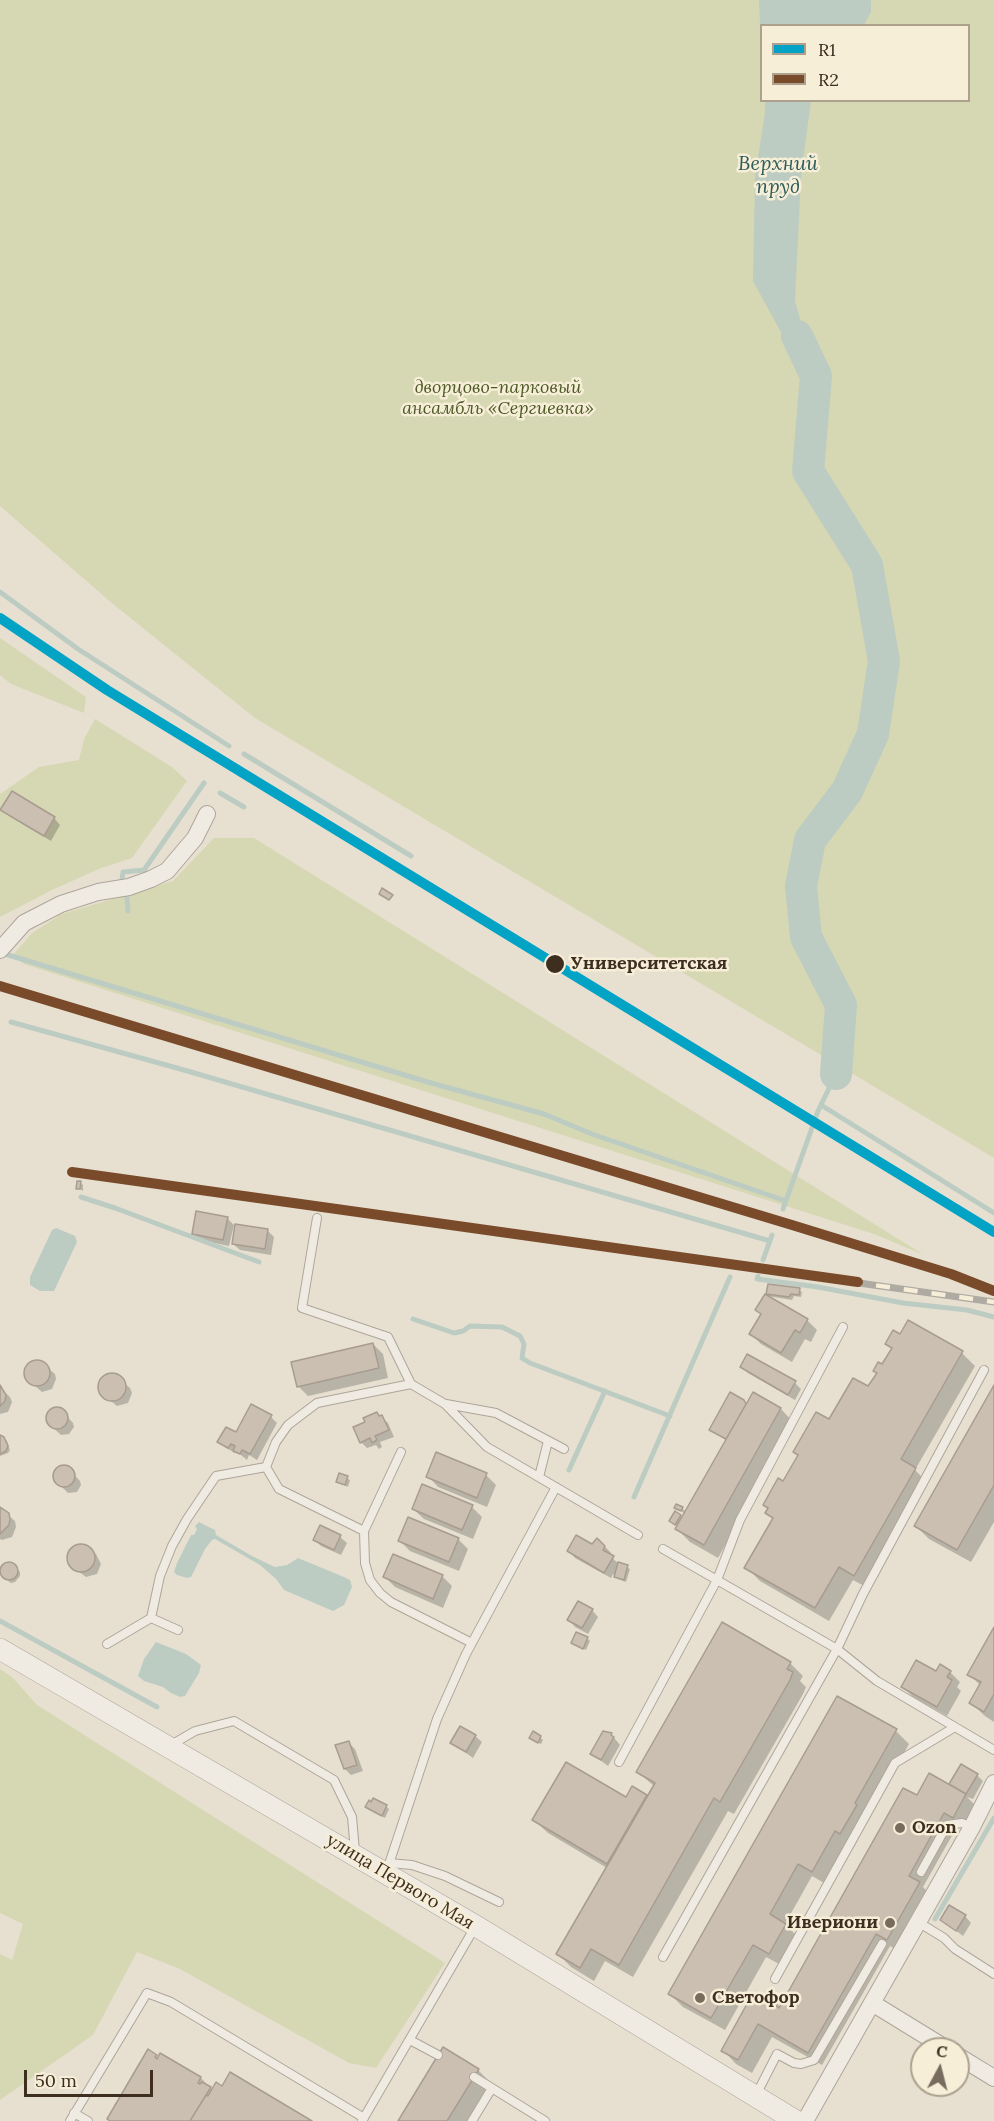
<!DOCTYPE html>
<meta charset="utf-8">
<style>
body{margin:0}
#map{position:relative;width:994px;height:2121px;overflow:hidden;background:#e7e0d1;font-family:Lora,serif}
canvas{display:block}
.legend{position:absolute;left:760px;top:24px;width:210px;height:78px;box-sizing:border-box;background:#f7eed8;border:2px solid #ada18e;margin:0;padding:8px 10px;list-style:none;font-size:18px;color:#3d2e20}
.legend li{display:flex;align-items:center;gap:12px;height:30px}
.legend b{width:30px;border:2px solid #ada18e}
.north{position:absolute;left:910px;top:2037px;width:60px;height:60px;box-sizing:border-box;background:#f7eed8;border:2px solid #ada18e;border-radius:50%;rotate:7deg;font-size:16px;font-weight:700;line-height:24px;text-align:center;color:#3d2e20}
.north::after{content:'';display:block;margin:auto;width:21px;height:27px;background:#786c5e;clip-path:polygon(50% 0,100% 100%,50% 72%,0 100%)}
.scale{position:absolute;left:24px;top:2070px;width:129px;height:27px;box-sizing:border-box;border:3px solid #3d2e20;border-top:0;padding-left:8px;font-size:18px;line-height:21px;white-space:nowrap;color:#3d2e20;-webkit-text-stroke:4px #f7eed8;paint-order:stroke}
</style>
<div id="map">
<canvas width="994" height="2121"></canvas>
<ul class="legend">
<li><b style="height:8px;background:#03a3c5"></b>R1</li>
<li><b style="height:8px;background:#7a4b2a"></b>R2</li>
</ul>
<div class="north">С</div>
<div class="scale">50 m</div>
</div>
<script>
const g = document.querySelector('canvas').getContext('2d');
g.lineJoin = 'round';
function fill(path, color) { g.fillStyle = color; g.fill(path, 'evenodd'); }
const poly = rows => new Path2D(rows.map(r => 'M' + r).join(''));
function stroke(path, color, width, dash) { g.strokeStyle = color; g.lineWidth = width; g.lineCap = dash ? 'butt' : 'round'; g.setLineDash(dash || []); g.stroke(path); }
function write(font, color, halo, rows, align = 'center') {
  g.font = font + ' Lora,serif'; g.lineWidth = 5; g.setLineDash([]); g.textBaseline = 'middle'; g.strokeStyle = halo; g.fillStyle = color; for (const [text, x, y, turn = 0] of rows) {
    g.save(); g.translate(x, y); g.rotate((+turn || 0) * Math.PI / 180); g.textAlign = isNaN(turn) ? turn : align; if (halo) g.strokeText(text, 0, 0); g.fillText(text, 0, 0); g.restore();
  }
}
fill(poly([
 [0,0,994,0,994,1158,255,718,113,604,0,506],
 [762,26,968,26,968,100,762,100],
 [0,638,86,697,84,713,11,684,0,675],
 [95,719,172,767,187,781,132,858,101,868,52,890,0,917,0,794,39,767,79,760,84,739],
 [214,838,254,838,924,1255,874,1234,24,964,13,955,32,933,62,914,173,881],
 [0,1669,12,1677,37,1705,445,1963,376,2068,349,2063,180,1969,137,1952,93,2035,0,2100,0,1954,12,1960,23,1924,0,1913]
]), '#d6d7b3');
fill(poly([
 [759,0,871,0,871,12,864,25,762,26,761,48],
 [765,101,811,101,801,175,795,301,816,376,782,334,753,281,755,178,765,112],
 [56,1228,75,1236,77,1242,54,1291,40,1291,30,1285,30,1277,52,1230],
 [199,1522,215,1530,216,1535,252,1556,275,1567,287,1565,298,1558,344,1577,350,1580,352,1587,344,1605,333,1611,284,1590,276,1579,260,1565,215,1539,212,1540,205,1549,191,1577,187,1578,177,1575,174,1572,177,1563,191,1535,194,1535,197,1529,195,1526],
 [156,1642,186,1654,201,1665,199,1673,185,1696,180,1697,171,1693,163,1687,144,1681,138,1676,144,1659]
]), '#bcccc2');
fill(poly([
 [2,809,54,818,60,825,51,841,9,816],
 [81,1183,83,1185,83,1191,78,1188],
 [227,1218,234,1225,229,1246,200,1240,193,1233],
 [267,1230,274,1237,271,1255,240,1250,233,1244],
 [769,1286,799,1290,802,1292,801,1297,794,1296,792,1300,767,1296],
 [766,1296,807,1320,817,1330,811,1342,805,1339,792,1362,761,1344,751,1334,762,1315,757,1310],
 [900,1336,962,1353,975,1366,915,1470,928,1483,868,1588,853,1580,829,1621,760,1581,746,1567,774,1520,767,1513,799,1457,795,1452,869,1388,893,1349,887,1343],
 [373,1344,383,1354,388,1378,308,1396,298,1386],
 [34,1361,39,1361,55,1374,56,1379,52,1389,42,1392,27,1379,26,1368],
 [742,1367,795,1383,801,1389,795,1400,748,1373],
 [114,1374,130,1388,132,1393,128,1403,117,1406,101,1393,100,1382,109,1375],
 [0,1388,10,1397,12,1402,8,1412,0,1414],
 [994,1388,994,1522,971,1562,929,1539,916,1526],
 [754,1394,781,1409,794,1423,718,1558,690,1542,677,1529,678,1527,674,1524,680,1516,683,1519,685,1514,676,1507,682,1508,686,1512,727,1441,711,1430,743,1401,747,1405],
 [60,1409,73,1423,74,1427,69,1434,61,1435,47,1422,47,1418,51,1410],
 [377,1413,388,1423,394,1437,380,1442,382,1447,379,1449,376,1445,367,1448,361,1442,367,1423],
 [271,1417,277,1423,257,1460,249,1455,247,1460,236,1451,235,1453,226,1448,219,1442],
 [0,1437,7,1441,10,1450,8,1453,0,1456],
 [63,1467,67,1467,80,1481,81,1485,77,1492,68,1493,55,1480,56,1471],
 [340,1475,350,1480,348,1487,338,1482],
 [486,1475,496,1485,487,1507,438,1487,428,1476],
 [472,1507,482,1517,473,1539,424,1519,413,1509],
 [0,1509,15,1521,16,1527,12,1537,2,1540,0,1539],
 [320,1527,340,1537,347,1543,341,1555,321,1546,314,1539],
 [458,1539,468,1549,459,1571,410,1551,400,1541],
 [600,1541,611,1553,610,1556,619,1564,630,1569,626,1582,618,1579,613,1574,611,1578,575,1558,569,1551,592,1546],
 [78,1545,89,1547,96,1554,101,1564,97,1574,86,1577,74,1568,69,1558,73,1548],
 [6,1563,10,1563,20,1572,20,1576,15,1582,11,1583,4,1578,1,1570],
 [442,1576,452,1586,443,1608,395,1587,385,1577],
 [592,1610,598,1617,588,1634,575,1627,569,1620],
 [994,1629,994,1722,985,1716,971,1703,981,1686,969,1674],
 [587,1638,590,1641,586,1650,573,1643],
 [790,1663,803,1676,800,1681,806,1687,803,1694,734,1814,728,1811,633,1977,605,1961,594,1981,571,1967,558,1954,607,1868,548,1833,534,1820,626,1799,632,1789,648,1798,655,1787,638,1772],
 [950,1672,960,1682,957,1687,961,1691,947,1716,913,1697,903,1687,936,1673],
 [896,1731,909,1744,868,1818,869,1819,854,1847,849,1844,826,1884,812,1876,785,1924,799,1938,783,1966,766,1957,725,2030,683,2007,670,1994],
 [611,1734,620,1745,608,1766,592,1754],
 [475,1736,482,1742,473,1758,452,1743],
 [540,1737,543,1740,541,1744,534,1741],
 [349,1743,355,1749,363,1771,351,1775,345,1769],
 [961,1766,977,1775,983,1781,973,1799,967,1797,979,1809,967,1830,958,1825,923,1887,932,1897,901,1953,890,1946,822,2065,772,2037,752,2073,736,2064,723,2050,777,2004,781,2007,918,1798,950,1786],
 [386,1806,389,1809,385,1818,370,1810],
 [965,1916,971,1923,963,1936,942,1920],
 [161,2055,201,2078,213,2091,309,2121,111,2121,109,2118,156,2056,159,2059],
 [478,2070,491,2083,468,2121,400,2121]
]), '#0003');
stroke(poly([
 [0,592,78,649,229,746],
 [244,754,411,856],
 [220,793,244,807],
 [122,880,123,872,144,870,204,783],
 [127,898,128,911],
 [5,954,431,1083,544,1114,592,1134,786,1201],
 [11,1022,184,1070,770,1241],
 [821,1105,994,1213],
 [81,1197,115,1208,259,1262],
 [783,1209,818,1111,836,1074],
 [763,1260,772,1235],
 [758,1276,757,1279,818,1287,903,1303,967,1310,994,1317],
 [413,1319,454,1333,463,1331,470,1326,502,1327,520,1336,524,1344,522,1358,530,1363,670,1416],
 [569,1470,605,1391],
 [634,1497,730,1277],
 [0,1621,157,1707],
 [935,1919,994,1818]
]), '#bcccc2', 5);
stroke(poly([
 [797,336,816,376,808,471,867,565,884,661,873,734,847,791,810,840,801,886,806,937,841,1005,836,1074]
]), '#bcccc2', 32);
const building = poly([
 [12,791,55,817,44,836,0,810,12,791],
 [382,888,393,895,389,900,379,894,382,888],
 [77,1181,81,1181,80,1189,76,1189,77,1181],
 [196,1211,228,1217,223,1240,192,1234,196,1211],
 [235,1224,268,1229,265,1249,232,1244,235,1224],
 [768,1284,800,1288,799,1295,791,1294,789,1297,766,1294,768,1284],
 [765,1294,808,1319,800,1333,795,1330,781,1353,749,1334,761,1314,755,1310,765,1294],
 [908,1320,963,1351,901,1459,916,1468,854,1576,839,1567,815,1608,744,1568,773,1518,765,1513,768,1508,763,1505,778,1478,783,1481,798,1455,793,1452,816,1412,829,1419,853,1378,868,1386,877,1373,873,1371,878,1362,882,1364,892,1348,885,1344,893,1330,900,1334,908,1320],
 [373,1343,379,1368,297,1387,291,1362,373,1343],
 [747,1354,796,1381,788,1395,740,1367,747,1354],
 '24 1373a13 13 0 1 1 26 0a13 13 0 1 1-26 0Z',
 '98 1387a14 14 0 1 1 28 0a14 14 0 1 1-28 0Z',
 [0,1385,6,1395,5,1401,0,1406,0,1385],
 [994,1385,994,1485,957,1550,914,1526,994,1385],
 [730,1392,744,1400,746,1404,726,1439,709,1430,730,1392],
 [753,1392,781,1408,704,1545,675,1529,753,1392],
 [251,1404,272,1415,250,1454,242,1450,240,1454,233,1451,235,1446,231,1444,228,1448,217,1442,226,1427,236,1432,251,1404],
 '46 1418a11 11 0 1 1 22 0a11 11 0 1 1-22 0Z',
 [377,1412,379,1416,382,1415,389,1430,375,1436,377,1440,372,1443,370,1438,360,1443,353,1427,365,1422,363,1418,377,1412],
 [0,1435,4,1437,8,1446,6,1451,0,1454,0,1435],
 [436,1452,487,1473,477,1498,426,1477,436,1452],
 '53 1476a11 11 0 1 1 22 0a11 11 0 1 1-22 0Z',
 [339,1473,348,1476,345,1485,336,1482,339,1473],
 [422,1484,473,1505,462,1530,412,1509,422,1484],
 [676,1504,683,1507,681,1511,674,1508,676,1504],
 [0,1507,9,1513,10,1519,9,1525,0,1534,0,1507],
 [675,1511,681,1515,675,1525,669,1521,675,1511],
 [408,1517,459,1538,449,1562,398,1541,408,1517],
 [320,1525,341,1535,334,1550,313,1540,320,1525],
 [576,1535,592,1544,597,1538,605,1546,603,1550,614,1556,604,1573,567,1551,576,1535],
 '67 1558a14 14 0 1 1 28 0a14 14 0 1 1-28 0Z',
 [393,1554,443,1575,433,1599,383,1577,393,1554],
 '0 1571a9 9 0 1 1 18 0a9 9 0 1 1-18 0Z',
 [618,1562,628,1565,624,1580,614,1577,618,1562],
 [578,1601,593,1609,582,1628,567,1620,578,1601],
 [722,1622,791,1662,787,1669,793,1672,790,1680,720,1802,714,1798,619,1965,591,1949,580,1968,556,1954,655,1783,636,1772,722,1622],
 [994,1627,994,1694,984,1712,969,1703,981,1682,967,1675,994,1627],
 [576,1632,588,1637,583,1649,571,1643,576,1632],
 [916,1660,936,1671,940,1664,951,1671,947,1677,952,1680,937,1707,901,1687,916,1660],
 [837,1696,897,1729,855,1803,857,1805,840,1834,835,1831,812,1872,798,1864,770,1914,786,1924,769,1954,753,1945,711,2018,668,1994,837,1696],
 [460,1726,476,1735,466,1752,450,1743,460,1726],
 [533,1731,541,1736,538,1743,529,1738,533,1731],
 [603,1731,612,1733,611,1735,614,1737,601,1760,590,1754,603,1731],
 [349,1741,357,1765,344,1769,335,1745,349,1741],
 [566,1762,626,1797,632,1786,647,1795,607,1864,532,1820,566,1762],
 [961,1764,978,1774,966,1794,949,1784,961,1764],
 [929,1773,966,1794,953,1818,944,1813,909,1876,920,1882,887,1940,876,1934,808,2053,758,2024,738,2060,721,2051,753,1993,759,1997,761,1993,778,2003,776,2006,779,2008,903,1788,917,1795,929,1773],
 [373,1798,387,1805,382,1816,365,1807,369,1800,371,1802,373,1798],
 [949,1905,966,1915,956,1931,940,1920,949,1905],
 [443,2047,479,2069,447,2121,398,2121,443,2047],
 [148,2049,157,2055,155,2057,157,2059,160,2053,201,2077,198,2083,200,2084,202,2082,211,2087,190,2121,110,2121,107,2119,148,2049],
 [230,2072,312,2121,190,2121,206,2095,208,2096,216,2082,222,2086,230,2072]
]);
fill(building, '#cbbfb2');
stroke(building, '#a89c90', 1.5);
const service = poly([
 [317,1218,302,1308,388,1337,411,1384],
 [446,1404,496,1413,564,1449],
 [539,1477,548,1441],
 [364,1531,401,1452],
 [663,1549,837,1649,877,1681,994,1750],
 [151,1618,178,1630],
 [472,1643,391,1602,380,1593,370,1580,365,1563,364,1531,279,1489,266,1467,276,1442,288,1425,317,1403,411,1384,445,1404,487,1447,638,1535],
 [107,1644,151,1618,160,1576,172,1546,187,1519,216,1476,266,1467],
 [171,1745,195,1731,234,1721,334,1780,352,1817,355,1851],
 [619,1762,717,1580,740,1520,843,1327],
 [389,1863,412,1865,445,1876,499,1902],
 [921,1872,947,1825,962,1823,972,1827],
 [386,1873,437,1719,466,1654,556,1487],
 [918,1922,944,1938,955,1949,994,1974],
 [663,1957,837,1649,863,1594,984,1370],
 [775,1979,895,1763,955,1727],
 [410,2040,438,2055],
 [474,2077,545,2121],
 [755,2097,777,2054,794,2063,801,2064,814,2060,882,1944],
 [74,2113,88,2121],
 [70,2121,147,1993,171,2002,364,2118],
 [362,2121,475,1927],
 [472,2121,492,2088]
]);
const minor = poly([
 [0,950,24,923,61,904,98,892,129,887,151,879,167,871,195,838,207,814],
 [872,2003,947,2049],
 [958,2056,994,2078],
 [805,2121,972,1827,994,1783]
]);
const tertiary = poly([
 [0,1649,476,1926,796,2121]
]);
stroke(service, '#ada599', 10);
stroke(minor, '#ada599', 18);
stroke(tertiary, '#ada599', 22);
stroke(service, '#efebe3', 8);
stroke(minor, '#efebe3', 16);
stroke(tertiary, '#efebe3', 21);
const rail = poly([
 [0,986,792,1225,951,1274,994,1291],
 [72,1172,994,1302]
]);
stroke(rail, '#afaaa2', 7);
stroke(rail, '#f7eed8', 4.5, [14]);
stroke(poly([
 [0,618,107,690,994,1232]
]), '#03a3c5', 10);
stroke(poly([
 [0,986,792,1225,951,1274,994,1291],
 [72,1172,858,1282]
]), '#7a4b2a', 10);
for (const [x, y, r, color] of [
 [555,964,10,"#3d2e20"],
 [900,1828,6,"#786c5e"],
 [890,1923,6,"#786c5e"],
 [700,1998,6,"#786c5e"]
]) { const dot = new Path2D(); dot.arc(x, y, r, 0, 2 * Math.PI); g.fillStyle = color; g.fill(dot); stroke(dot, '#f7eed8', 2); }
write('italic 18px', '#4d5a26', '#f7eed8', [
 ["дворцово-парковый",498,388],
 ["ансамбль «Сергиевка»",498,409]
]);
write('bold 18px', '#3d2e20', '#f7eed8', [
 ["Университетская",571,964]
], 'left');
write('bold 18px', '#3d2e20', '#f7eed8', [
 ["Ozon",912,1828],
 ["Ивериони",878,1923,"right"],
 ["Светофор",712,1998]
], 'left');
write('18px', '#3d2e20', '#f7eed8', [
 ["улица Первого Мая",400,1882,31]
]);
write('italic 20px', '#2f5d5a', '#f7eed8', [
 ["Верхний",778,164],
 ["пруд",778,187]
]);
</script>
